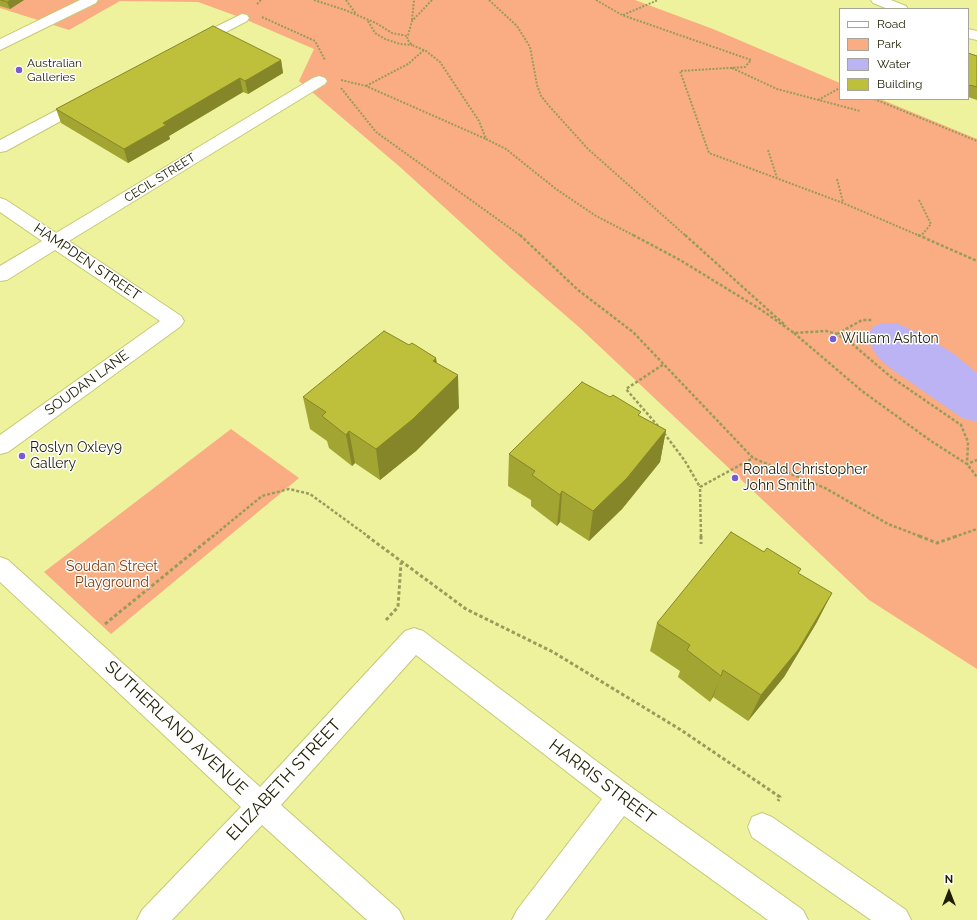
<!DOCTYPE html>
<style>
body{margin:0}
#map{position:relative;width:977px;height:920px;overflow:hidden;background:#eef29d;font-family:Raleway,sans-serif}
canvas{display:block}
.legend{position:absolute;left:839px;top:8px;width:130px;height:92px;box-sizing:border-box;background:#fff;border:1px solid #a5a599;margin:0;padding:5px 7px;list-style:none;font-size:12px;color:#1e1e00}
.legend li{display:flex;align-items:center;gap:8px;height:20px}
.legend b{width:20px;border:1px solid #a5a599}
.north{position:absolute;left:929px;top:872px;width:40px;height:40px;-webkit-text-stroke:3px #fff;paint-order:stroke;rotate:0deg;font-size:11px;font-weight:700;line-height:16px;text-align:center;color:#1e1e00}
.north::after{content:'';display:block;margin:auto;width:14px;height:18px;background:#1e1e00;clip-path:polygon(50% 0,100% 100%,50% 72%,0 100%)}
</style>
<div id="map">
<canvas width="977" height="920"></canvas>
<ul class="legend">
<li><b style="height:5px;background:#fff"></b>Road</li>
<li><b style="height:11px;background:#faad82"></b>Park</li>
<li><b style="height:11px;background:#bbb3f3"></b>Water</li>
<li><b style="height:11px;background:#bec03b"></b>Building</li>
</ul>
<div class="north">N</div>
</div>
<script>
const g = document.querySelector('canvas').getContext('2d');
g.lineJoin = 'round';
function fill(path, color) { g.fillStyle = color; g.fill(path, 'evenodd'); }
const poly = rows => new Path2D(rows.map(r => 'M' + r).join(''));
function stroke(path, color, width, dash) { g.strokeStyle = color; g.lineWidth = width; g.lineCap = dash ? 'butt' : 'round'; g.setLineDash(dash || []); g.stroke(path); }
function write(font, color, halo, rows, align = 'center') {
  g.font = font + ' Raleway,sans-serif'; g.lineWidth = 3; g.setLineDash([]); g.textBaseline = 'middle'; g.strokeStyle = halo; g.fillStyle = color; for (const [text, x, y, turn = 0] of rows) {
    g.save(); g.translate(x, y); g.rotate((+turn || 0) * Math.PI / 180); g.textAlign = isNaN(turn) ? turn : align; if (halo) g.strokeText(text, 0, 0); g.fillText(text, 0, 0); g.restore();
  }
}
fill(poly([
 [0,0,635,0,713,29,840,83,840,99,880,99,977,139,977,669,869,600,580,328,512,269,400,167,299,81,314,49,242,18,198,2,120,1,69,30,0,8],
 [231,429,299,478,111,634,44,572]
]), '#faad82');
fill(poly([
 [883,323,896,323,922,334,954,354,977,373,977,422,962,418,890,368,877,356,871,346,868,334,874,326]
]), '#bbb3f3');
const minor = poly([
 [80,0,98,0,96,3,0,50,0,39,80,0],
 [871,0,891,0,906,6,908,9,888,9,873,3,871,0],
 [242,14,247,15,249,18,247,21,199,46,194,48,189,46,186,43,189,40,242,14],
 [968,29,977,31,977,40,968,38,968,29],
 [319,76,325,78,327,81,325,84,69,241,181,316,184,321,181,326,8,452,0,454,0,435,160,321,55,250,7,280,0,281,0,266,42,241,0,212,0,198,6,200,56,233,313,78,319,76],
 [84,97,90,99,92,102,90,105,6,151,0,152,0,140,78,99,84,97],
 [0,557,8,560,260,787,405,631,414,628,423,631,631,787,803,910,808,920,768,920,624,816,545,920,512,920,517,910,602,799,416,655,281,805,399,910,404,920,367,920,262,825,172,920,137,920,142,910,241,807,0,582,0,557],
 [762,813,772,817,906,910,911,920,871,920,752,837,748,827,752,817,762,813]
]);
stroke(minor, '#c6c976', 2);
stroke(poly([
 [314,0,345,10,376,23,392,33,407,36],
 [346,0,356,14],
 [432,0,412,21,407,39,412,45,426,51,440,62,479,121,486,139,506,149,556,189,596,216,635,236],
 [489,0,517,26,530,47,537,85,541,96,550,107,588,149,686,236],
 [596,0,622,15,751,60,745,67,680,71,709,153,843,203,920,236],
 [257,4,261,0],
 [623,15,658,0],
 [262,17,315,41,325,60],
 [412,20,414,0],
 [368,21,375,33,385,39,400,44,412,45],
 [732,68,777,89,860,111],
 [341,80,366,86,486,139],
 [366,86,408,64,424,50],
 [341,88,376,132,521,236],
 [874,99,977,141],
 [818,100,840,88],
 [768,150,777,178],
 [837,179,843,202],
 [919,200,931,224,921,236]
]), '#999b5d', 2, [2, 1.5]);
stroke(poly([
 [520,235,578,290,633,332,753,458,825,488,888,524,922,537],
 [633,235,680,260,760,309,794,333,826,331,837,334,851,343,891,377,961,425,968,442,967,464,977,460],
 [685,235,786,326],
 [918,235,977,261],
 [794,333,862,391,931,441,967,464,977,477],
 [837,334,862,320,872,320],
 [658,426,626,389,664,364],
 [664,433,685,461,700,487],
 [212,537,262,496,289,489,310,494,369,537],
 [701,537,700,487,753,458],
 [954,537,977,529]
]), '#999b5d', 2.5, [3, 2]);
stroke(poly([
 [367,536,466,609,553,652,681,730,780,797,778,801],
 [701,536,701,544],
 [919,536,937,543,957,536],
 [386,620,398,607,401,563],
 [105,624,213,536]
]), '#999b5d', 3, [3.5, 2.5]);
fill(minor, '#fff');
fill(poly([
 [0,0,24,0,10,9,0,6],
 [968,53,977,56,977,100,968,97],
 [281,60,283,73,248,94,243,92,169,136,170,139,128,163,61,123,56,109],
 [409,345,436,358,437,363,459,408,416,451,380,480,355,463,352,466,329,448,327,441,310,429,303,397],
 [640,416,666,430,660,462,622,509,589,541,560,522,557,526,531,506,531,500,508,486,509,454],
 [799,574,817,622,784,677,748,721,713,697,710,702,678,677,680,671,650,651,657,623]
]), '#a3a533');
fill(poly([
 [11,0,24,0,10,9,7,2],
 [281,60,283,73,248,94,245,81],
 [240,78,243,92,169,136,170,139,128,163,124,149,163,123],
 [436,358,438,391,433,361],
 [458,375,459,408,416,451,380,480,376,449],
 [666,430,660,462,622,509,589,541,593,511],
 [349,431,355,463,352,466,346,435],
 [562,491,560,522,557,526,560,495],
 [832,593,817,622,784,677,748,721,761,695],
 [723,670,713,697,710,702,721,676]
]), '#858629');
const building = poly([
 [1,0,11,0,7,2,1,0],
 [213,26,281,60,245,81,240,78,163,123,166,125,124,149,56,109,213,26],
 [968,53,977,56,977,87,970,85,968,87,968,53],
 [384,331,409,345,412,343,436,358,433,361,458,375,413,419,376,449,349,431,346,435,322,416,326,412,303,397,384,331],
 [582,382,610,397,613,395,641,412,638,415,666,430,627,478,593,511,562,491,560,495,532,475,535,471,509,454,582,382],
 [731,532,764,552,767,548,801,569,798,573,832,593,798,650,761,695,723,670,721,676,687,650,690,645,657,623,731,532]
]);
fill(building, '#bec03b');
stroke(building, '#858629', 1);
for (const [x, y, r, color] of [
 [19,70,4,"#775ad4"],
 [833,339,4,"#775ad4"],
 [22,456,4,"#775ad4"],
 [735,478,4,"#775ad4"]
]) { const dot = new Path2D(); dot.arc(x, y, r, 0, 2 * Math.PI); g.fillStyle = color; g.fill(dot); stroke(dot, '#fff', 1.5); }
write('12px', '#1e1e00', '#fff', [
 ["Australian",27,63],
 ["Galleries",27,77]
], 'left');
write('12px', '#1e1e00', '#fff', [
 ["CECIL STREET",160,178,-32]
]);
write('14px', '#1e1e00', '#fff', [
 ["HAMPDEN STREET",87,262,34],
 ["SOUDAN LANE",87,383,-36]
]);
write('14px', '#1e1e00', '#fff', [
 ["William Ashton",841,339],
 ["Roslyn Oxley9",30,448],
 ["Gallery",30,464],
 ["Ronald Christopher",743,470],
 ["John Smith",743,486]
], 'left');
write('14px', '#7f3d0c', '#fff', [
 ["Soudan Street",112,567],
 ["Playground",112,583]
]);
write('17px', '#1e1e00', '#fff', [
 ["SUTHERLAND AVENUE",176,728,43],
 ["ELIZABETH STREET",284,780,-47],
 ["HARRIS STREET",602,782,37]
]);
</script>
